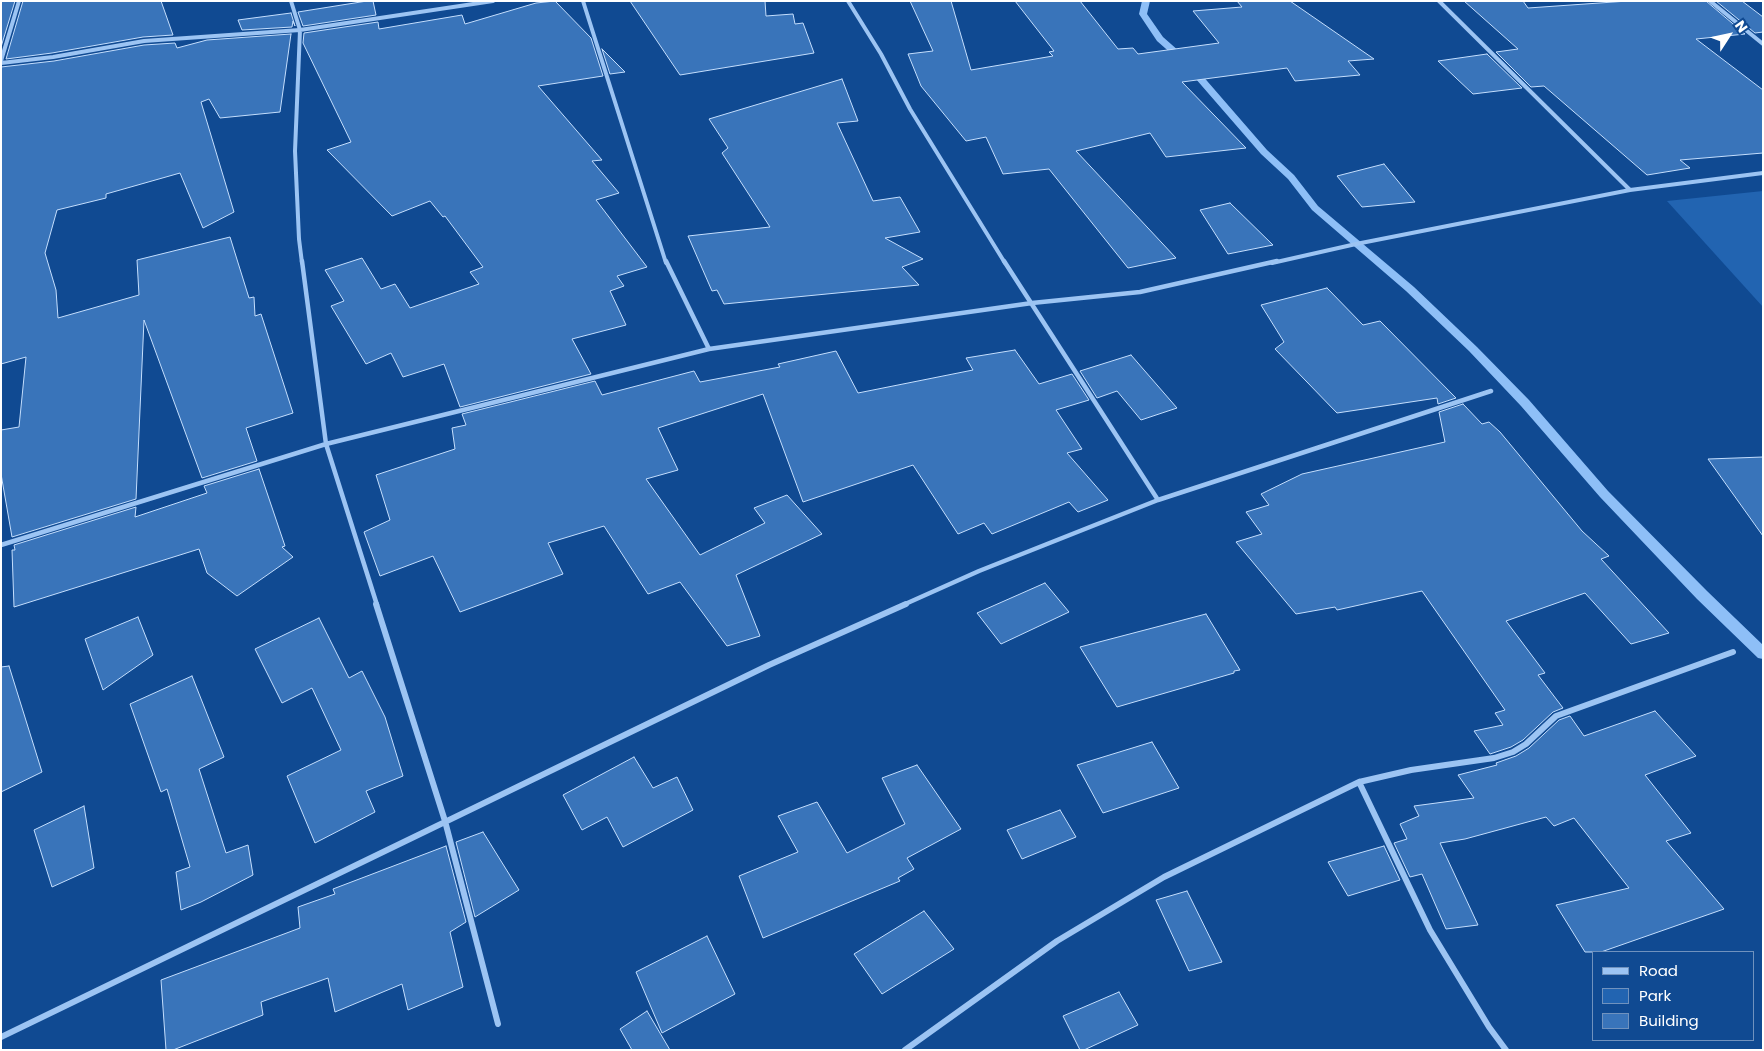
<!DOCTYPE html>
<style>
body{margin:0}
#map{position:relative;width:1764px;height:1051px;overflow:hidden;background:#104a92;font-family:Poppins,sans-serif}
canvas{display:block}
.frame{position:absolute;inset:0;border:2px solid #fff;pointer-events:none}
.legend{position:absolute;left:1592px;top:951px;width:162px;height:90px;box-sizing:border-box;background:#104a92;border:1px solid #7092be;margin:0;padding:6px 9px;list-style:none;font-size:15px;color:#fff}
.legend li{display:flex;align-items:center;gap:10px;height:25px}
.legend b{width:25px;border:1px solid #7092be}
.north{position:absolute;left:1704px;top:10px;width:50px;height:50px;-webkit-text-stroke:4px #104a92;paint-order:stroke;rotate:55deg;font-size:14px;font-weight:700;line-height:20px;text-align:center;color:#fff}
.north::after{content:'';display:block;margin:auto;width:18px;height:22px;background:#fff;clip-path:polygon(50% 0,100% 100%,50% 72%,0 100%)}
</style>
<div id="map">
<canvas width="1764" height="1051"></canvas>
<div class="frame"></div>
<ul class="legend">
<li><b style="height:6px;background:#9cc4f3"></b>Road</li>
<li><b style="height:14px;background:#2264b1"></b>Park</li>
<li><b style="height:14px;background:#3974ba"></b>Building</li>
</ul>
<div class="north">N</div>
</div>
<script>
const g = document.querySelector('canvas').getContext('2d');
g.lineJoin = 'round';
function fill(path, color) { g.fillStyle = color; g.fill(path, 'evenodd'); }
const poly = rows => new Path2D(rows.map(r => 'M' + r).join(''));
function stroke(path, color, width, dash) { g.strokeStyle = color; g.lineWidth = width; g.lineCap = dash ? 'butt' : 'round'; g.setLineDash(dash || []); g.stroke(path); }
fill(poly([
 [1763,191,1763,307,1667,201]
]), '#2264b1');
fill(poly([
 [1142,1,1150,1,1147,14,1163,37,1188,59,1267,150,1294,175,1318,206,1414,287,1477,347,1529,400,1608,491,1707,591,1763,645,1763,659,1758,658,1697,599,1600,497,1521,406,1469,351,1406,291,1312,210,1288,179,1261,154,1182,63,1157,41,1139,14,1142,1]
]), '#8ebff7');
const building = poly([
 [1,1,15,1,1,47,1,1],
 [23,1,161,1,173,35,143,37,52,53,6,59,23,1],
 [367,1,373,1,376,15,303,26,298,12,367,1],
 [555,1,591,38,603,76,538,86,602,160,592,161,619,193,596,200,647,267,617,276,624,286,610,291,626,325,572,339,591,374,460,407,444,364,403,377,391,353,366,364,331,306,344,301,325,270,362,258,381,289,395,284,410,308,479,284,470,272,483,267,445,216,443,217,430,201,392,216,327,150,351,142,303,43,304,33,378,22,379,29,462,15,465,24,536,3,555,1],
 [630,1,765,1,766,16,793,14,795,24,803,23,814,53,680,75,630,1],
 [910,1,951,1,971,70,1053,56,1049,52,1054,51,1015,1,1080,1,1118,49,1133,48,1138,54,1219,43,1193,11,1242,7,1237,1,1290,1,1374,59,1348,61,1360,75,1295,81,1287,68,1182,82,1246,148,1166,157,1150,133,1076,151,1176,258,1128,268,1049,169,1003,174,986,137,966,141,921,86,908,54,933,51,910,1],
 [1464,1,1523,1,1528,8,1628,1,1706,1,1745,34,1696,39,1763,90,1763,153,1680,160,1690,168,1647,175,1544,86,1531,87,1496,52,1518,49,1464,1],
 [1716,1,1742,1,1763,17,1763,32,1755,33,1716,1],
 [291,13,295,26,293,21,292,27,242,30,238,20,291,13],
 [291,34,280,112,220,118,209,99,201,102,234,212,203,228,180,173,106,194,106,198,57,210,45,253,56,290,58,318,139,295,137,260,230,237,249,298,254,297,255,316,261,314,293,413,246,428,257,461,202,478,144,320,136,499,12,537,1,474,1,430,19,427,26,357,1,364,1,67,54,61,144,45,175,43,177,48,207,40,291,34],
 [602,49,625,72,610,74,602,49],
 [1487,54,1522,88,1473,94,1438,61,1487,54],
 [842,79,858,121,837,123,873,201,900,197,920,232,885,238,923,259,902,267,919,285,724,304,717,290,712,291,688,236,770,227,722,153,728,148,709,119,842,79],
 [1384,164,1415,202,1362,207,1337,176,1384,164],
 [1230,203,1273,245,1228,254,1200,210,1230,203],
 [1327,288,1363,325,1380,321,1456,398,1438,404,1437,398,1337,413,1275,349,1284,342,1261,305,1327,288],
 [1015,350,1039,384,1072,374,1089,400,1056,410,1082,449,1067,453,1108,500,1078,512,1069,502,992,534,984,523,958,534,913,465,803,502,763,394,658,428,678,470,646,479,700,555,765,523,754,508,787,495,822,534,736,575,760,636,727,646,680,582,648,594,604,526,548,543,563,574,460,612,433,556,380,576,364,532,390,520,376,475,455,449,452,428,466,425,462,414,595,381,602,395,694,371,700,382,780,367,778,364,836,351,858,393,973,370,966,358,1015,350],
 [1131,355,1177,408,1141,420,1117,391,1097,398,1080,371,1131,355],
 [1463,404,1482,424,1489,422,1500,432,1582,531,1609,556,1601,559,1669,633,1631,644,1585,593,1506,621,1545,673,1538,675,1563,708,1553,712,1523,740,1511,747,1490,754,1474,731,1503,725,1495,713,1505,710,1422,591,1337,610,1335,607,1296,614,1236,542,1262,534,1246,512,1269,505,1261,494,1302,474,1445,442,1439,412,1463,404],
 [1763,457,1763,536,1708,459,1763,457],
 [259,469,285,546,282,547,293,557,237,596,207,573,199,549,14,607,12,550,15,550,14,545,136,507,135,517,207,493,204,486,259,469],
 [1045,583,1069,612,1001,644,977,613,1045,583],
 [1206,614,1240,670,1234,671,1234,673,1117,707,1080,647,1206,614],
 [138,617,153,655,103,690,85,639,138,617],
 [319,618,349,678,362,671,385,717,403,776,366,791,375,812,315,843,287,776,341,750,312,688,282,703,255,649,319,618],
 [9,666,42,772,1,792,1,667,9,666],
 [192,676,224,757,199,769,226,853,248,845,253,875,201,902,181,910,176,872,190,867,167,789,161,792,130,704,192,676],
 [1655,711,1696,756,1645,775,1691,833,1666,841,1724,909,1601,952,1585,952,1556,905,1629,888,1574,818,1554,826,1546,817,1465,839,1440,843,1478,925,1446,929,1422,874,1410,877,1394,843,1407,839,1400,824,1419,816,1414,806,1474,798,1458,775,1497,765,1496,763,1516,756,1529,748,1559,720,1570,716,1584,736,1655,711],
 [1152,742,1179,788,1103,813,1077,765,1152,742],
 [634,757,653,788,677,777,693,810,623,847,607,817,582,830,563,795,634,757],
 [917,765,961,829,907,858,914,869,898,878,900,881,763,938,739,876,798,852,778,816,817,802,847,853,905,824,882,778,917,765],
 [84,806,94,868,52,887,34,830,84,806],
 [1060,810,1076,837,1022,859,1007,830,1060,810],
 [483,832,519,890,475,917,456,842,483,832],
 [446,846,466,922,450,932,463,987,408,1010,402,984,335,1012,328,978,261,1002,263,1015,173,1050,166,1050,161,980,300,928,298,907,335,894,333,889,446,846],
 [1384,846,1400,880,1348,896,1328,862,1384,846],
 [1187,891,1222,962,1189,971,1156,900,1187,891],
 [924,911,954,949,882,994,854,954,924,911],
 [707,936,735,994,662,1033,636,972,707,936],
 [1119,992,1138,1025,1084,1050,1080,1050,1063,1016,1119,992],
 [647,1011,670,1050,632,1050,620,1029,647,1011]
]);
fill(building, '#3974ba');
stroke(building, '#c4defd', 1);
stroke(poly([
 [291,1,300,30,295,151,299,239,302,263],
 [583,1,666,263],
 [848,1,881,54,910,109,1005,263],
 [1439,1,1630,190],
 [1710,1,1763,44],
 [1,61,19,1],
 [1,63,53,57,144,41,300,30,493,1],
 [1272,263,1356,244,1630,190,1763,173]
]), '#9cc4f3', 4);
stroke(poly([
 [302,261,326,444,377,605],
 [666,261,709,349],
 [1004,261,1158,500],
 [1,545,326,444,709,349,1032,303,1140,292,1277,261],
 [903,605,979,571,1158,500,1491,391]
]), '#9cc4f3', 4.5);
stroke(poly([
 [376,604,445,821,498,1024],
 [1359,782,1430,930,1489,1027,1506,1050],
 [1,1037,769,665,906,604],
 [905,1050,1057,941,1164,877,1359,782,1411,770,1494,758,1513,752,1526,744,1556,716,1733,652]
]), '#9cc4f3', 6);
</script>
